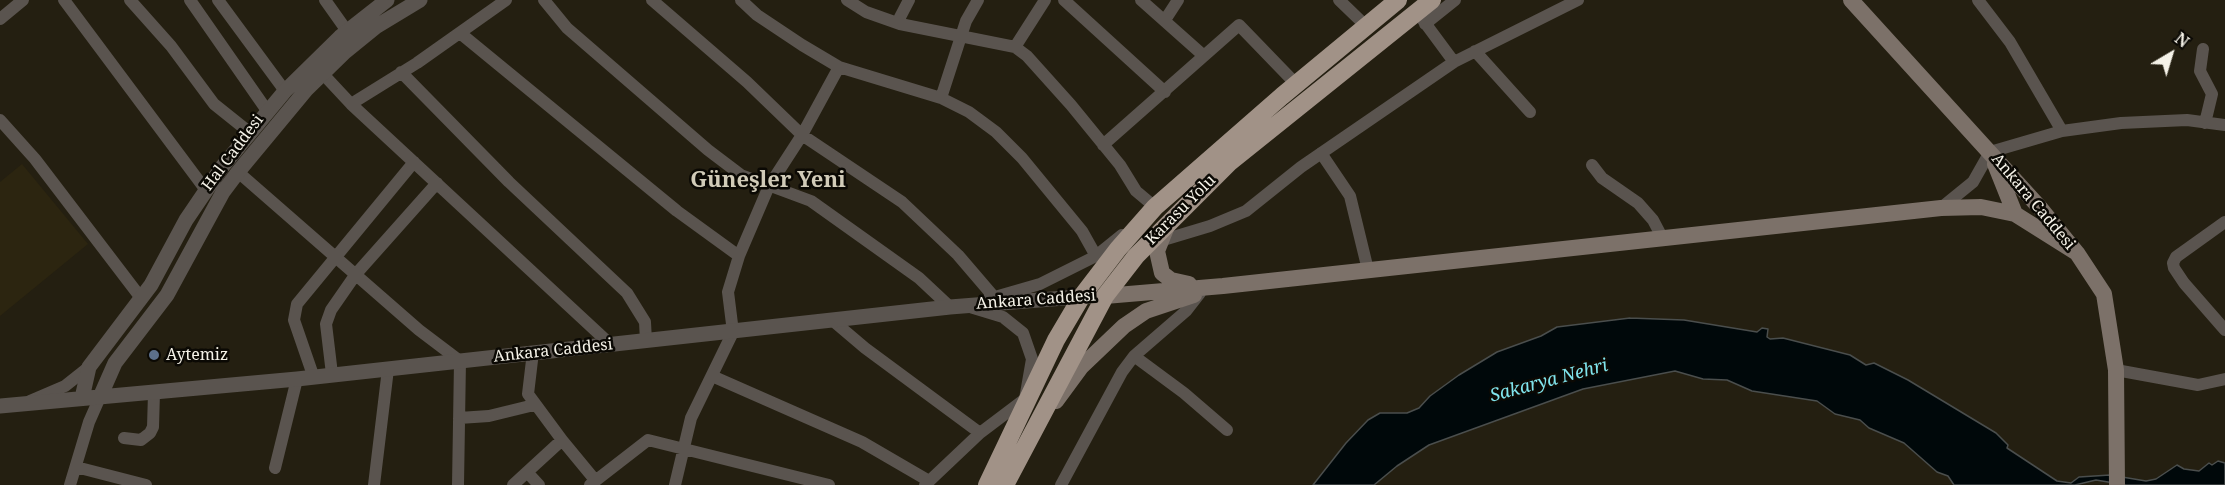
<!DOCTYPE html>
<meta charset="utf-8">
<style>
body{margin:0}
#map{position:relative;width:2225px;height:485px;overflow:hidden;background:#241f11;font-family:"Noto Serif",serif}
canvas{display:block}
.north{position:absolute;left:2141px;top:24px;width:60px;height:60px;-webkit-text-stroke:4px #0b0904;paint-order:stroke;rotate:38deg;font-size:16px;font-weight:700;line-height:24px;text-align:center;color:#f5f2e8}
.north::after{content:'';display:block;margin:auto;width:21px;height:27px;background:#f5f2e8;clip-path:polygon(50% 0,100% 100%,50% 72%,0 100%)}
</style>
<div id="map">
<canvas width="2225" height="485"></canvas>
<div class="north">N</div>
</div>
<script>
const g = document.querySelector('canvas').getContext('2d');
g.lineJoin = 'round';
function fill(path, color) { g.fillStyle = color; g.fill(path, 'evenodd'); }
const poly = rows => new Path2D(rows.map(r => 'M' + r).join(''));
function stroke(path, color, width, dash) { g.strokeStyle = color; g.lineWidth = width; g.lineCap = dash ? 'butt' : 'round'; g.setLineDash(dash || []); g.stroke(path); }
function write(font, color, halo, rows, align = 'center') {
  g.font = font + ' "Noto Serif",serif'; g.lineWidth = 5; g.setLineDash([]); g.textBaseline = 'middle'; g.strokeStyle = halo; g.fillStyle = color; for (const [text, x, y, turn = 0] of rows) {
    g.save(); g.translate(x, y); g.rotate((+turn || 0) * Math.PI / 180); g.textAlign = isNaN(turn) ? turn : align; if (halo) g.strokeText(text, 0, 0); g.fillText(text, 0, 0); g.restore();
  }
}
fill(poly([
 [22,164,88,244,0,316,0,182]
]), '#2c2510');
const water = poly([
 [1630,318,1684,320,1757,332,1762,328,1768,329,1767,337,1770,339,1783,338,1850,355,1866,365,1874,363,1908,380,1996,433,2008,445,2007,448,2057,481,2071,483,2079,477,2110,475,2146,481,2156,479,2177,465,2184,469,2199,471,2209,463,2212,465,2218,461,2225,463,2225,485,2126,485,2096,480,2075,485,1954,485,1948,476,1937,472,1904,443,1869,428,1860,420,1835,414,1817,401,1752,391,1727,380,1703,379,1675,371,1583,389,1429,445,1397,466,1374,485,1313,485,1346,443,1368,420,1380,413,1407,413,1419,408,1430,396,1459,375,1497,352,1541,336,1557,327,1630,318]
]);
fill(water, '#00080a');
stroke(water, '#4a4e4d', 1.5);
stroke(poly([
 [64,0,205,189],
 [130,0,171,46,214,104,249,132],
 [190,0,268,112],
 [218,0,285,91],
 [325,0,347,31],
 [544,0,567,28,708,150,741,175,811,201,919,278,950,307],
 [652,0,747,82,802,135,902,202,958,255,994,297],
 [741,0,757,15,802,45,839,67,941,98],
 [847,0,866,12,900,24,1015,47,1045,0],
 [978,0,966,21,941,98,969,112,996,132,1022,158,1082,231,1096,256],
 [1064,0,1165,92],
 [1141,0,1204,56],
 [1339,0,1366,26],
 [1978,0,2010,42,2062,131],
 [1417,12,1454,62],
 [0,19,23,0],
 [1165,20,1178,0],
 [897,23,909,0],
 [1425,24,1455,0],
 [460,33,677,211,739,256],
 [1015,47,1027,56,1071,105,1120,165,1136,191,1155,207,1152,210],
 [2203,49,2200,71,2212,94,2205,123],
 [1475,51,1530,112],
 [401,72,509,182,627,293,645,322,646,341],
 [323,74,351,104,610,344],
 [351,104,417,63,506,0],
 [0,120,35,159,141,298],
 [1103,145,1239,25,1296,84],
 [1321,153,1350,196,1368,270],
 [1592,165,1602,178,1638,203,1653,220,1663,239],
 [238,172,419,330,460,361,458,485],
 [1941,208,1973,182,1990,152,2062,131,2121,123,2187,120,2225,125],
 [2225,222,2176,257,2173,263,2174,268,2184,283,2225,330],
 [1160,241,1210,226,1246,211,1301,167,1454,62,1578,0],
 [988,299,1040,284,1096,256,1122,235],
 [832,320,865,348,980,433],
 [533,352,528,394,562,440],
 [1134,356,1184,393,1227,430],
 [2116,370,2198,385,2225,379],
 [332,374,326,324,331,310,356,274,437,183],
 [712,376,862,442,929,481],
 [314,378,294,320,297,304,414,162],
 [30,401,65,386,89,367],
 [459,418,489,416,534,405],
 [124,438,141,440,150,433,153,427,154,393],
 [76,467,146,485],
 [275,468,297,379],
 [527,472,539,485],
 [70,485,89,422,100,397],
 [374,485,388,369],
 [513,485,562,440,595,480],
 [590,485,648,440,829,485],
 [675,485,691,418,733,332,728,292,739,256,769,186,802,135,839,67],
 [925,485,980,433,1025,399,1032,359,1023,333,1003,317,970,307],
 [1061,485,1122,372,1134,356,1186,311,1200,293]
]), '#5a544f', 12);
stroke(poly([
 [100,397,115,363,167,295,223,192,238,172,306,90,345,52,377,26,420,0],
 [82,398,89,367,151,285,186,220,222,167,285,91,340,37,387,0],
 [0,406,297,379,950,307,1090,296]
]), '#5a544f', 15);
stroke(poly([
 [1851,0,2041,209,2077,253,2104,294,2116,370,2117,485],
 [1995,164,2015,214],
 [1167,226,1157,251,1162,273,1171,280,1189,284],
 [1105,296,1223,286,1941,208,1981,207,2015,214,2077,253],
 [1056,401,1081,367,1124,326,1146,311,1194,295]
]), '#7c7169', 16);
stroke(poly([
 [987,485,1056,340,1082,296,1118,249,1155,207,1282,96,1398,0],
 [1005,485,1105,296,1136,256,1230,162,1432,0]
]), '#a19287', 18);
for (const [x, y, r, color] of [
 [154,355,6,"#5c6f8a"]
]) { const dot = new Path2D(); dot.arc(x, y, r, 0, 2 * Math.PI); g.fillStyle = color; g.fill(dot); stroke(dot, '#0b0904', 2); }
write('16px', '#f5f2e8', '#0b0904', [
 ["Hal Caddesi",233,153,-53],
 ["Ankara Caddesi",2033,202,50],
 ["Karasu Yolu",1181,210,-45],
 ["Ankara Caddesi",1036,300,-4],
 ["Ankara Caddesi",553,351,-6]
]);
write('16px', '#f5f2e8', '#0b0904', [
 ["Aytemiz",166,355]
], 'left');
write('italic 18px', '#80e4ec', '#0b0904', [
 ["Sakarya Nehri",1549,381,-15]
]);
write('bold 22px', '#d1cbb8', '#0b0904', [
 ["Güneşler Yeni",768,181]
]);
</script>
